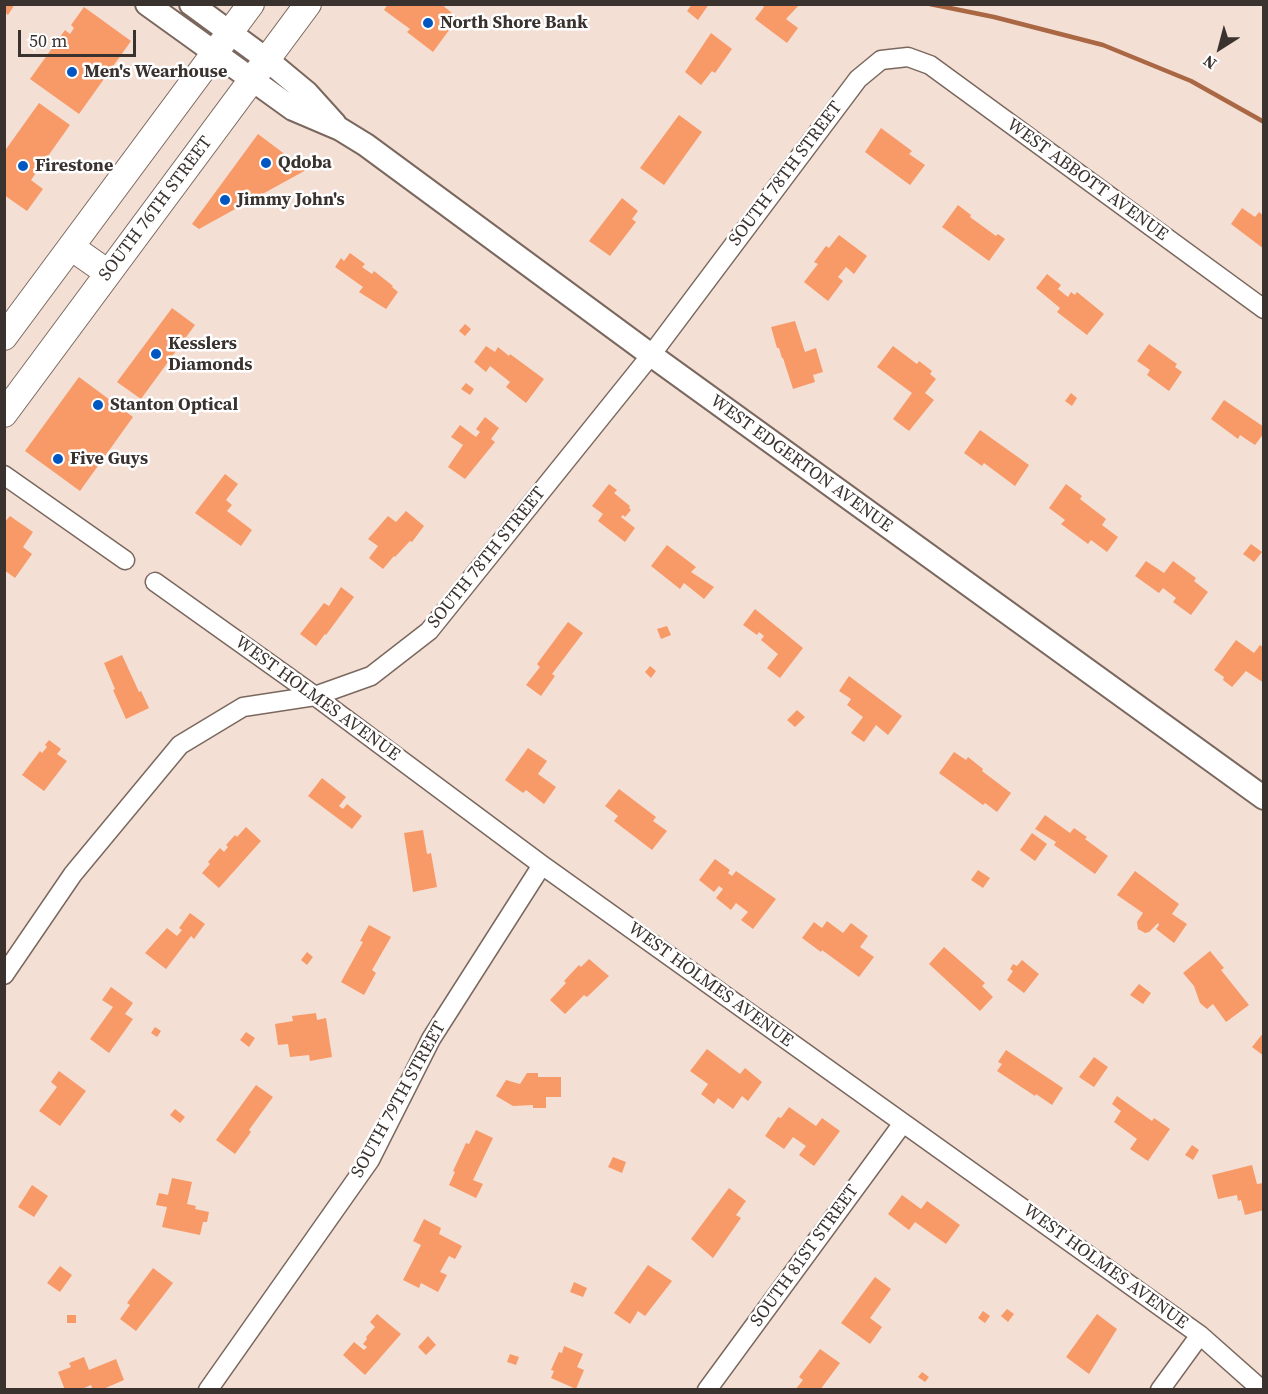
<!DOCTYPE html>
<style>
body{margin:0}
#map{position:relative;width:1268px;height:1394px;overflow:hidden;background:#f4dfd5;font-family:"Source Serif 4",serif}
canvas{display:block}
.frame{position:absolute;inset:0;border:6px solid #3a322e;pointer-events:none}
.north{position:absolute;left:1190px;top:18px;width:60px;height:60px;-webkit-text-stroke:4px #fff;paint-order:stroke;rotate:216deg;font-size:16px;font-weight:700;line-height:24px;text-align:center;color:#3a322e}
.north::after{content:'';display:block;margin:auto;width:21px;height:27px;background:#3a322e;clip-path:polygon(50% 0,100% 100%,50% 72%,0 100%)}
.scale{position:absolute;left:18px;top:30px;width:118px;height:27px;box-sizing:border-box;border:3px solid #3a322e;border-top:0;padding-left:8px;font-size:18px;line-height:21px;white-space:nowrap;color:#3a322e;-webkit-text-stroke:4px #fff;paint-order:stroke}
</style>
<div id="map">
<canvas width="1268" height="1394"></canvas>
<div class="frame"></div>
<div class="north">N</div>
<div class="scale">50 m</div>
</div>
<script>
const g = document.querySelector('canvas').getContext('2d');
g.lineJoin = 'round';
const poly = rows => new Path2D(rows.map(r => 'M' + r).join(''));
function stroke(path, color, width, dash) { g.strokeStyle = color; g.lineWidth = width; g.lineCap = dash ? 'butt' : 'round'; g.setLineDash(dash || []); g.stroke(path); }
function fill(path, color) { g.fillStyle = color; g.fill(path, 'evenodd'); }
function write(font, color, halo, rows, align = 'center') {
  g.font = font + ' "Source Serif 4",serif'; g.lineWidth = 5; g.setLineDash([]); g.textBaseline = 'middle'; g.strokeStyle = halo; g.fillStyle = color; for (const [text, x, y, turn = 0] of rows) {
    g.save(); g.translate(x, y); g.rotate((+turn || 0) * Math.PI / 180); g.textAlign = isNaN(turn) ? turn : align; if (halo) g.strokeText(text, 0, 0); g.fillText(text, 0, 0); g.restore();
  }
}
stroke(poly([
 [930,4,994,17,1103,45,1191,81,1264,122]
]), '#a96743', 4.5);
fill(poly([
 [4,4,15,4,8,15,4,12],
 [388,4,441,4,458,18,433,52,407,32,410,29,384,10],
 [692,4,709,4,698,20,687,11],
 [760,4,800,4,786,19,798,28,787,43,755,19,764,7],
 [84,7,131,41,79,114,30,79,65,30,70,34,74,28,71,25],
 [711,33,732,49,715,73,712,71,701,85,685,72],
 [39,103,70,125,31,180,43,189,27,211,4,195,4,152],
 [679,115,702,132,664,185,640,168],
 [881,128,912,151,909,154,925,165,910,185,865,152],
 [258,134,306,170,199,229,192,224],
 [622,198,638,211,632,219,636,222,610,256,589,241],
 [958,205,971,215,970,217,996,236,998,234,1005,239,989,261,942,227],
 [1242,208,1255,217,1259,212,1264,216,1264,249,1231,224],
 [839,235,867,256,854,274,846,267,838,277,843,281,828,301,804,282,818,264,814,262,826,246,829,248],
 [350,253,365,264,362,267,372,274,374,271,393,286,392,287,398,292,386,309,359,292,363,287,335,267,341,258,344,261],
 [1047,274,1061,285,1058,289,1068,297,1071,292,1075,295,1077,292,1104,314,1087,335,1057,312,1060,308,1036,288],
 [172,308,195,325,141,399,117,382],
 [795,321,805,352,816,348,823,372,813,375,815,382,793,389,783,358,782,358,779,348,777,348,771,327],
 [465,324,471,329,465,336,459,331],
 [1149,344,1177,364,1175,367,1182,372,1169,391,1147,375,1150,370,1137,361],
 [486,346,495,352,498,347,509,356,510,354,544,379,526,403,506,387,510,382,490,366,486,372,474,362],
 [893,346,917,364,919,361,932,371,930,374,936,379,925,393,934,400,909,431,893,419,912,393,877,367],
 [79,377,133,417,80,491,25,451],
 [466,383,474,389,470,395,461,389],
 [1071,393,1077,398,1072,406,1065,401],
 [1224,400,1264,427,1264,433,1255,445,1240,435,1238,439,1211,419],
 [485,417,499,428,491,439,495,442,465,479,448,467,463,445,451,437,460,425,476,437,480,432,476,429],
 [980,430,1029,465,1015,486,984,463,982,466,964,453],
 [225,474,238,484,226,500,232,505,227,511,252,530,241,546,195,513],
 [609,484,617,490,614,493,630,506,629,508,631,510,625,517,623,515,621,517,635,528,625,542,598,521,603,514,592,506],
 [1066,484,1082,496,1080,499,1106,519,1102,525,1118,537,1107,552,1091,540,1088,544,1061,524,1065,520,1049,508],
 [406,511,424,526,412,542,410,541,395,557,394,556,383,569,369,558,378,546,368,539,388,516,396,522],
 [10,516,33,532,23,547,32,554,15,578,4,570,4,523],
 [1251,544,1262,552,1254,562,1243,554],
 [667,545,696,567,691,572,714,587,704,599,684,583,680,589,651,566],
 [1146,561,1164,573,1173,561,1196,578,1194,581,1208,592,1191,615,1173,602,1176,598,1163,588,1159,593,1135,576],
 [341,587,354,597,326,635,325,634,316,646,300,634,324,603,329,606],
 [755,609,803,648,780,678,767,668,778,654,761,640,764,636,759,632,757,635,743,625],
 [568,622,583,633,552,674,555,676,541,696,526,685,540,667,537,664],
 [667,626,671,635,661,639,657,629],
 [1236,640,1254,653,1260,645,1264,648,1264,683,1246,671,1232,687,1223,680,1224,677,1214,670],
 [122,655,139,692,141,691,149,708,126,719,113,690,115,689,104,663],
 [650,666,656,671,651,678,645,672],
 [849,676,902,716,888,735,876,725,864,742,851,733,863,717,847,705,851,699,839,691],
 [797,710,805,717,795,727,787,720],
 [49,740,61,749,57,754,67,761,44,791,22,775,40,751,42,753,47,747,45,745],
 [528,748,547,761,538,774,556,787,544,804,526,790,523,793,505,780],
 [954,752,966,760,968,757,983,769,982,771,1011,793,997,812,985,803,983,805,939,773],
 [322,778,346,797,339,806,343,809,347,804,362,816,352,829,308,796],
 [619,789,656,817,653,821,667,831,652,850,614,821,618,816,605,806],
 [1045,815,1070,833,1074,828,1087,837,1085,839,1108,856,1095,874,1054,845,1056,842,1035,829],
 [246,827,261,841,219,888,202,873,210,864,208,862,220,848,224,852,228,847,226,845,235,835,237,837],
 [423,830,427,854,431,853,437,887,413,892,404,833],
 [1032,833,1047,844,1035,861,1020,850],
 [715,859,730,870,728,873,732,876,736,871,776,899,753,929,741,920,748,912,736,903,731,910,716,898,723,889,719,886,714,892,699,880],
 [978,870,990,878,983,888,971,880],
 [1135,871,1179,904,1172,914,1187,924,1174,943,1156,929,1159,925,1158,923,1149,932,1145,933,1138,929,1137,922,1143,913,1117,895],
 [190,913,205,924,194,939,191,936,166,969,145,953,167,928,177,936,182,930,179,928],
 [827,921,843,933,851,923,868,936,860,947,874,957,859,977,822,950,821,952,802,938,814,922,822,928],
 [369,925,391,937,372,970,376,973,364,995,341,982,363,942,360,941],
 [944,947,985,983,982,986,993,997,980,1011,929,964],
 [1210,951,1224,968,1221,970,1249,1005,1226,1022,1213,1004,1207,1009,1200,1003,1194,986,1183,973],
 [307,952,313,957,307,965,301,960],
 [589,959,609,976,587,997,584,995,565,1014,550,1000,566,983,564,981,579,965,581,967],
 [1022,960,1039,974,1024,993,1007,980,1013,971,1010,969,1013,964,1017,966],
 [1139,984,1151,993,1143,1004,1130,995],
 [111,987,133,1003,125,1014,133,1019,109,1053,90,1039,113,1007,102,1000],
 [316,1013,317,1020,326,1018,332,1057,310,1061,309,1055,290,1057,288,1044,278,1045,275,1024,293,1021,292,1016],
 [155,1027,161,1031,157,1037,151,1033],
 [246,1032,255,1038,249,1047,240,1040],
 [1264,1032,1264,1056,1252,1047],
 [707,1049,740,1074,745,1068,762,1082,748,1101,742,1096,733,1109,718,1098,714,1104,701,1094,708,1084,690,1071],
 [1006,1050,1063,1088,1052,1105,1036,1094,1035,1096,997,1071,1002,1064,998,1062],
 [1094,1057,1108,1067,1094,1087,1079,1077],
 [59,1071,86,1091,60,1126,39,1111,57,1087,51,1082],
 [527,1073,538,1073,538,1077,561,1077,561,1097,546,1097,546,1108,533,1108,533,1105,513,1106,496,1096,506,1080,520,1084],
 [256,1085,273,1097,249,1130,251,1132,235,1154,216,1140],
 [1117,1096,1152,1121,1154,1118,1170,1129,1148,1161,1130,1149,1137,1139,1114,1122,1121,1111,1112,1104],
 [789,1107,816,1126,822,1118,840,1131,814,1166,799,1155,806,1146,793,1137,784,1149,765,1136,778,1117,781,1118],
 [175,1109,185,1117,180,1123,170,1115],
 [476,1130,493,1138,473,1180,483,1184,476,1198,449,1185,455,1172,453,1171,466,1143,469,1144],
 [1192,1145,1199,1150,1193,1160,1185,1155],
 [613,1157,626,1162,622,1173,608,1167],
 [1252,1165,1257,1184,1264,1183,1264,1210,1245,1215,1241,1200,1238,1201,1237,1195,1218,1199,1212,1175],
 [172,1178,192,1182,187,1204,196,1206,195,1209,209,1212,207,1222,203,1222,200,1235,162,1227,167,1207,156,1205,159,1193,168,1195],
 [32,1185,48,1196,34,1217,18,1207],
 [729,1188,746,1201,736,1215,741,1218,713,1258,691,1239],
 [902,1195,921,1209,927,1201,960,1225,946,1244,915,1222,909,1230,888,1214],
 [424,1219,441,1228,439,1234,462,1246,455,1259,449,1256,440,1272,447,1275,438,1292,421,1283,419,1288,403,1280,421,1245,413,1241],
 [648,1265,672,1281,645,1316,638,1311,630,1324,614,1313],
 [60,1266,72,1275,60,1292,47,1283],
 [153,1268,173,1283,136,1331,120,1319,130,1305,127,1303],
 [875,1277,891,1289,870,1318,882,1327,870,1344,841,1323],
 [574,1282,587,1288,583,1297,570,1292],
 [1007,1309,1014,1314,1008,1322,1001,1316],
 [983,1311,990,1316,985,1323,978,1318],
 [377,1314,401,1334,365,1375,343,1355,354,1342,364,1350,367,1347,363,1344,367,1339,366,1337,375,1327,370,1322],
 [1097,1314,1117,1329,1089,1374,1066,1357],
 [67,1315,76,1315,76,1323,67,1323],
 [428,1336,436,1345,426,1355,418,1347],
 [564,1346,583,1354,577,1367,584,1370,576,1389,551,1378,554,1371,551,1370,559,1352,562,1353],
 [820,1349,840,1363,820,1390,795,1390,803,1380,799,1377],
 [510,1354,519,1357,516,1365,507,1362],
 [84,1357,89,1370,116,1359,124,1380,101,1390,93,1390,91,1385,80,1390,65,1390,58,1372,71,1367,69,1363],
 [922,1372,929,1377,925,1382,918,1377]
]), '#f79a68');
const minor = poly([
 [4,475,125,560],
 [155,582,315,696,542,865,1200,1335,1262,1390],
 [4,975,73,874,180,745,243,707,315,696,371,676,429,631,651,355,858,79,881,60,908,57,930,65,1264,309],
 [208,1390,370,1160,431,1039,542,865],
 [707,1390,903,1123],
 [1160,1390,1200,1335]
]);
const tertiary = poly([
 [147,4,293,109,340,129,366,145,651,355,1264,798],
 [191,4,266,59,307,93,335,124]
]);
const secondary = poly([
 [71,247,108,273],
 [4,337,251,4],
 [4,414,308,4]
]);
stroke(minor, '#7a685e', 21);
stroke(tertiary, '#7a685e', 26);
stroke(secondary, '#7a685e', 28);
stroke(minor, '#fff', 18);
stroke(tertiary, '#fff', 22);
stroke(secondary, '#fff', 26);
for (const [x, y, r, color] of [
 [428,23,6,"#0157c1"],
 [72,72,6,"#0157c1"],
 [266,163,6,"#0157c1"],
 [23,166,6,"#0157c1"],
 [225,200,6,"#0157c1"],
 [156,354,6,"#0157c1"],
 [98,405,6,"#0157c1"],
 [58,459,6,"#0157c1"]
]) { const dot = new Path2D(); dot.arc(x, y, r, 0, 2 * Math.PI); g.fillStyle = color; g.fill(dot); stroke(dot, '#fff', 2); }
write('bold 18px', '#3a322e', '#fff', [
 ["North Shore Bank",440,23],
 ["Men's Wearhouse",84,72],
 ["Qdoba",278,163],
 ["Firestone",35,166],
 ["Jimmy John's",237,200],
 ["Kesslers",168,344],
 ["Diamonds",168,365],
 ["Stanton Optical",110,405],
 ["Five Guys",70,459]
], 'left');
write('18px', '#3a322e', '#fff', [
 ["SOUTH 78TH STREET",786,174,-53],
 ["WEST ABBOTT AVENUE",1087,180,36],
 ["SOUTH 76TH STREET",156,209,-53],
 ["WEST EDGERTON AVENUE",801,464,36],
 ["SOUTH 78TH STREET",487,558,-51],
 ["WEST HOLMES AVENUE",317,699,36],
 ["WEST HOLMES AVENUE",710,985,36],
 ["SOUTH 79TH STREET",399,1100,-61],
 ["SOUTH 81ST STREET",805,1256,-54],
 ["WEST HOLMES AVENUE",1105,1267,36]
]);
</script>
